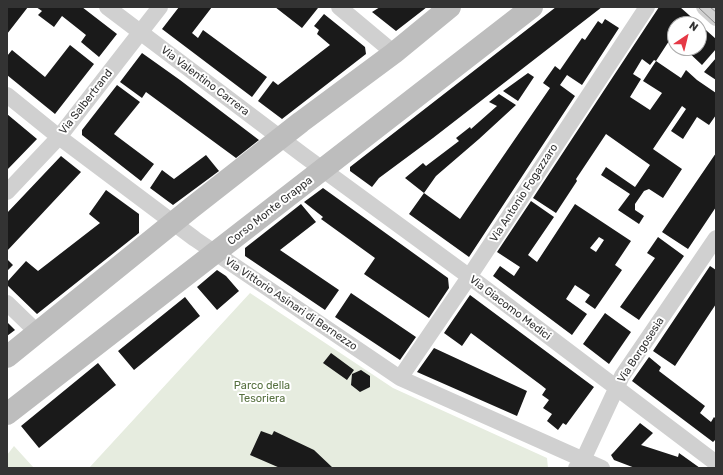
<!DOCTYPE html>
<style>
body{margin:0}
#map{position:relative;width:723px;height:475px;overflow:hidden;background:#fff;font-family:Rubik,sans-serif}
canvas{display:block}
.frame{position:absolute;inset:0;border:8px solid #333;pointer-events:none}
.north{position:absolute;left:667px;top:16px;width:40px;height:40px;box-sizing:border-box;background:#fff;border:1px solid #adadad;border-radius:50%;rotate:35deg;font-size:11px;font-weight:700;line-height:16px;text-align:center;color:#333}
.north::after{content:'';display:block;margin:auto;width:14px;height:18px;background:#e63946;clip-path:polygon(50% 0,100% 100%,50% 72%,0 100%)}
</style>
<div id="map">
<canvas width="723" height="475"></canvas>
<div class="frame"></div>
<div class="north">N</div>
</div>
<script>
const g = document.querySelector('canvas').getContext('2d');
g.lineJoin = 'round';
function fill(path, color) { g.fillStyle = color; g.fill(path, 'evenodd'); }
const poly = rows => new Path2D(rows.map(r => 'M' + r).join(''));
function stroke(path, color, width, dash) { g.strokeStyle = color; g.lineWidth = width; g.lineCap = dash ? 'butt' : 'round'; g.setLineDash(dash || []); g.stroke(path); }
function write(font, color, halo, rows, align = 'center') {
  g.font = font + ' Rubik,sans-serif'; g.lineWidth = 4; g.setLineDash([]); g.textBaseline = 'middle'; g.strokeStyle = halo; g.fillStyle = color; for (const [text, x, y, turn = 0] of rows) {
    g.save(); g.translate(x, y); g.rotate((+turn || 0) * Math.PI / 180); g.textAlign = isNaN(turn) ? turn : align; if (halo) g.strokeText(text, 0, 0); g.fillText(text, 0, 0); g.restore();
  }
}
fill(poly([
 [250,293,393,388,547,458,548,468,89,468],
 [14,446,34,468,7,468,7,455]
]), '#e6ecdf');
fill(poly([
 [7,7,28,7,7,34],
 [36,7,82,7,117,34,99,57,81,42,86,35,62,16,54,27,38,15,42,11],
 [179,7,212,7,192,33,198,38,203,30,267,77,252,97,162,29],
 [275,7,317,7,318,8,302,28],
 [380,7,427,7,396,31,372,12],
 [556,7,602,7,433,138,379,178,372,187,350,171,350,167],
 [659,7,680,7,716,39,716,49,702,65,684,48,699,48,699,24,675,24,675,45,669,41,656,61,681,78,686,70,697,80,716,93,716,115,709,125,697,117,683,139,671,131,686,109,682,106,653,149,682,169,663,198,649,189,644,191,635,204,635,210,644,216,639,224,618,210,630,194,601,175,606,167,635,187,650,165,606,134,576,179,577,181,556,213,533,198],
 [642,59,650,65,654,60,656,61,643,81,662,93,650,110,630,97,641,79,633,74],
 [324,14,365,47,366,54,282,119,258,101,273,81,278,85,330,45,317,34,319,30,314,26],
 [605,19,619,28,582,85,567,75,560,85,575,96,469,257,409,214,424,193,460,219,550,88,543,83,555,66,560,70,582,38,585,40,598,21,602,24],
 [70,45,94,64,55,114,7,75,7,56,12,50,45,77],
 [142,53,180,80,259,140,236,158,146,92,142,98,120,82],
 [716,58,716,80,704,72],
 [528,73,534,77,518,101,503,91],
 [117,85,140,102,114,134,154,164,141,181,82,135,82,130],
 [499,94,516,105,479,139,436,176,424,193,405,178,423,163,426,166,459,141,456,138,470,127,471,129,497,106,489,102],
 [7,114,37,139,7,170],
 [716,153,716,207,688,249,662,232],
 [206,155,219,171,173,205,150,188,162,170,174,179],
 [61,156,81,172,7,251,7,213],
 [323,188,448,278,449,288,429,318,364,274,375,258,321,219,323,217,304,202],
 [106,190,139,214,139,233,37,314,7,285,7,282,26,261,38,271,100,223,89,214],
 [531,201,554,217,528,255,537,262,575,204,631,241,615,265,622,270,595,309,585,302,590,295,575,285,566,299,587,314,572,335,493,276,500,266,514,276,520,267,497,252],
 [599,237,604,240,596,252,590,248],
 [301,204,316,222,280,250,339,290,325,310,245,256,245,248],
 [658,237,684,256,639,320,620,307,655,258,647,253],
 [7,259,13,265,7,271],
 [710,266,716,270,716,304,675,366,653,351],
 [217,270,226,276,239,291,217,310,197,287],
 [351,293,416,337,400,360,335,317],
 [470,295,594,387,566,425,563,423,558,430,547,421,552,414,543,408,549,400,542,395,546,389,541,385,471,333,462,346,444,333],
 [185,297,200,316,134,370,118,351],
 [605,313,631,332,609,364,583,344],
 [7,322,15,330,7,336],
 [434,348,527,391,517,416,417,372],
 [331,353,354,370,347,380,323,363],
 [649,357,661,367,659,371,705,406,700,413,711,422,714,417,716,419,716,439,713,442,632,381],
 [98,363,116,385,39,448,21,426],
 [361,370,370,376,370,387,360,392,351,385,352,374],
 [640,423,653,433,641,445,678,457,679,453,700,468,635,468,614,460,611,455,614,452],
 [261,431,272,435,274,431,314,450,333,468,280,468,250,455]
]), '#1a1a1a');
stroke(poly([
 [107,7,303,155,478,283,716,463],
 [339,7,394,53],
 [704,7,716,18],
 [7,95,59,137,195,239,400,378,602,468],
 [7,192,59,137,160,7],
 [7,303,38,333],
 [400,378,469,277,647,7],
 [576,468,583,460,622,376,716,238]
]), '#d0d0d0', 16);
stroke(poly([
 [7,357,190,209,301,122,394,53,450,7],
 [7,414,532,7]
]), '#bdbdbd', 22);
stroke(poly([
 [698,7,716,24],
 [710,7,716,12]
]), '#888', 1);
write('11px', '#333', '#fff', [
 ["Via Valentino Carrera",205,81,37],
 ["Via Salbertrand",86,102,-52],
 ["Via Antonio Fogazzaro",524,193,-57],
 ["Corso Monte Grappa",270,211,-38],
 ["Via Vittorio Asinari di Bernezzo",291,304,34],
 ["Via Giacomo Medici",510,308,37],
 ["Via Borgosesia",641,350,-57]
]);
write('11px', '#56703f', '#fff', [
 ["Parco della",262,386],
 ["Tesoriera",262,399]
]);
</script>
